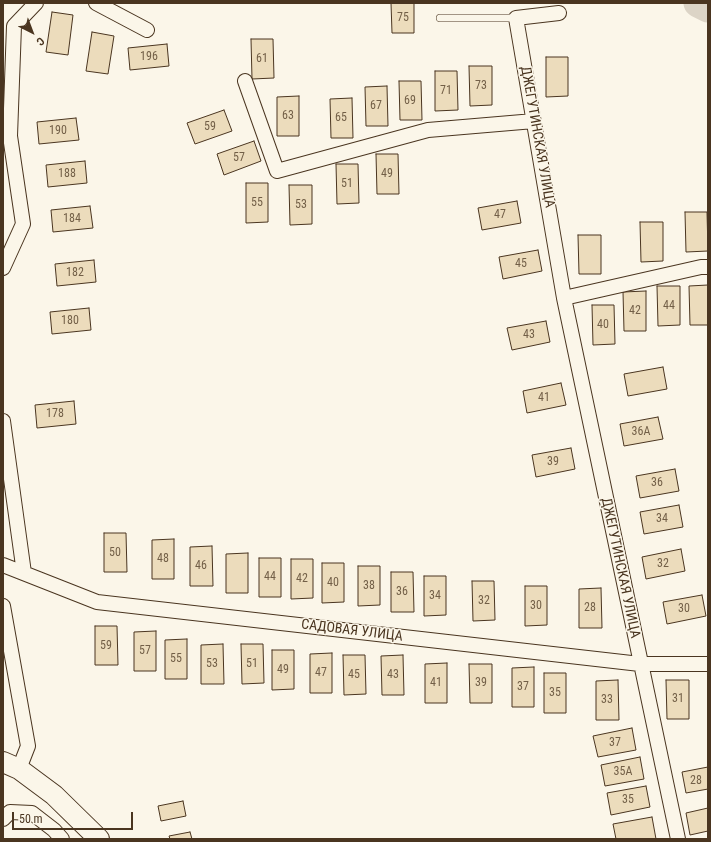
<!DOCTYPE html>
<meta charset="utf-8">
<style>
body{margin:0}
#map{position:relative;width:711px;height:842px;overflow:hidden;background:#fbf6e9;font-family:"Roboto Condensed",sans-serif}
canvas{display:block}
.frame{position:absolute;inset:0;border:4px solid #4a3520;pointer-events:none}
.north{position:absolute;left:12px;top:12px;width:40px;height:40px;-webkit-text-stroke:3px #fbf6e9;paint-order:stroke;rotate:138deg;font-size:11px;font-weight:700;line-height:16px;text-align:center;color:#4a3520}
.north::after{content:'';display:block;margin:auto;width:14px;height:18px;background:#4a3520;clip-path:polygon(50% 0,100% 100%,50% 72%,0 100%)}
.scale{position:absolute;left:12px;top:812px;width:121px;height:18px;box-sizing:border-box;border:2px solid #4a3520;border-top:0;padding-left:5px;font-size:12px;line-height:14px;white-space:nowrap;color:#4a3520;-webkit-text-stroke:3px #fbf6e9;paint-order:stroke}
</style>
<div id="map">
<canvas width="711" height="842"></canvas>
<div class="frame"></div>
<div class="north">С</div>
<div class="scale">50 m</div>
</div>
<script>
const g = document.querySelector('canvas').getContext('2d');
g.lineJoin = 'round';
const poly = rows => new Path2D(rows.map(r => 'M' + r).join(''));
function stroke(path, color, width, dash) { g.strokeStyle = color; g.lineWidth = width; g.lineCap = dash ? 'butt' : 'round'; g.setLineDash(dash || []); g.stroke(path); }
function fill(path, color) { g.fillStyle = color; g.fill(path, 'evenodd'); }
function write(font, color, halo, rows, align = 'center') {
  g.font = font + ' "Roboto Condensed",sans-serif'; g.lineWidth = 3; g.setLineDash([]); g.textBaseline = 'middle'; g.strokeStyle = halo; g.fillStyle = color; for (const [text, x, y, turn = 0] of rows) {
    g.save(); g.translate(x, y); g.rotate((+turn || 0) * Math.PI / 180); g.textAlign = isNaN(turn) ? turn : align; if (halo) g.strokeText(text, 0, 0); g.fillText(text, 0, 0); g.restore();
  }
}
stroke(poly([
 [698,3,708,8]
]), '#dcd4c6', 29);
const building = poly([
 [391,3,414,3,414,33,392,33,391,3],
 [52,12,73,15,68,55,46,52,52,12],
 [92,32,114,36,108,74,86,71,92,32],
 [251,39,273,39,274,78,252,79,251,39],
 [167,44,169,66,130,70,128,48,167,44],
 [546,57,568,57,568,96,546,97,546,57],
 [469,66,492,66,492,105,470,106,469,66],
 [435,71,457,71,458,110,435,111,435,71],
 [399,81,421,81,422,120,400,120,399,81],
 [387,86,388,126,366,126,365,87,387,86],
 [299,96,299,136,277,136,277,97,299,96],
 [352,98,353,138,331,138,330,99,352,98],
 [224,110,232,131,195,144,187,123,224,110],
 [76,118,79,140,39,144,37,122,76,118],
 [254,141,261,161,224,175,217,154,254,141],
 [376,154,398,154,399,194,377,194,376,154],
 [85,161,87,183,48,187,46,165,85,161],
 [336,164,358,164,359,203,337,204,336,164],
 [246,183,268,183,268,222,246,223,246,183],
 [289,185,312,185,312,224,290,225,289,185],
 [517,201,521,223,482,230,478,208,517,201],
 [90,206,93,228,53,232,51,210,90,206],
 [685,212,707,212,708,251,686,252,685,212],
 [640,222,663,222,663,261,641,262,640,222],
 [578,235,601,235,601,274,579,274,578,235],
 [538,250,542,271,503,279,499,257,538,250],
 [94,260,96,282,57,286,55,264,94,260],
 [708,285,708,325,690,325,689,286,708,285],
 [657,286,680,286,680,325,658,326,657,286],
 [646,291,646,331,624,331,623,292,646,291],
 [592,305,614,305,615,344,593,345,592,305],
 [89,308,91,330,52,334,50,312,89,308],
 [546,321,550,342,512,350,507,328,546,321],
 [663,367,667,389,628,396,624,374,663,367],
 [561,383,566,405,527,413,523,391,561,383],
 [74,401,76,424,37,428,35,405,74,401],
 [658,417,663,439,624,446,620,424,658,417],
 [571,448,575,469,536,477,532,455,571,448],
 [675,469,679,491,640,498,636,476,675,469],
 [679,505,683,527,644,534,640,512,679,505],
 [104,533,126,533,127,572,104,572,104,533],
 [174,539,174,579,152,579,152,540,174,539],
 [212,546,213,586,190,586,190,547,212,546],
 [681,549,685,571,646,579,642,557,681,549],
 [248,553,248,593,226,593,226,554,248,553],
 [259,558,281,558,281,597,259,597,259,558],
 [291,559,313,559,313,598,291,599,291,559],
 [322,563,344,563,344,602,322,603,322,563],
 [358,566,380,566,380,605,358,606,358,566],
 [391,572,413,572,414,612,391,612,391,572],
 [424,576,446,576,446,615,424,616,424,576],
 [472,581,494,581,495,620,473,621,472,581],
 [525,586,547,586,547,625,525,626,525,586],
 [601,588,602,628,579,628,579,589,601,588],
 [702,595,706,616,667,624,663,602,702,595],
 [95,626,117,626,118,665,95,665,95,626],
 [156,631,156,671,134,671,134,632,156,631],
 [187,639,187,679,165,679,165,640,187,639],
 [223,644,224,684,201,684,201,645,223,644],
 [241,644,263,644,264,683,242,684,241,644],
 [272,650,294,650,294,689,272,690,272,650],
 [332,653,332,693,310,693,310,654,332,653],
 [343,655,365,655,366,694,344,695,343,655],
 [403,655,404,695,382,695,381,656,403,655],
 [447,663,447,703,425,703,425,664,447,663],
 [469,664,492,664,492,703,470,703,469,664],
 [534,667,534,707,512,707,512,668,534,667],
 [544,673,566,673,566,713,544,713,544,673],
 [618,680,619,720,596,720,596,681,618,680],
 [666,680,689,680,689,719,667,719,666,680],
 [632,728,636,750,598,757,593,736,632,728],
 [640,757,644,779,605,786,601,765,640,757],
 [708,767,708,789,686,793,682,772,708,767],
 [646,786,650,807,611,815,607,793,646,786],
 [183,801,186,816,161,821,158,806,183,801],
 [708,808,708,831,690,835,686,813,708,808],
 [652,817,656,839,616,839,613,824,652,817],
 [190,832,192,839,170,839,169,836,190,832]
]);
fill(building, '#ecdcbc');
stroke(building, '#4a3520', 1);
const service = poly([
 [440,18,516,18]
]);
const minor = poly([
 [96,3,147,30],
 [559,13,516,18,564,298,701,267,708,267],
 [245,81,277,171,428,130,534,121],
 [3,268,23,224,10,136,14,26,36,3],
 [564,298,678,839],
 [3,421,24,573],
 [3,565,97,602,640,664,708,664],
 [3,606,28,746,19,769],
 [3,819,10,812,32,813,54,830,62,839]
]);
const secondary = poly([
 [3,762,19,769,54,795,99,839]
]);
stroke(service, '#4a3520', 8);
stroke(minor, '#4a3520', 16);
stroke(secondary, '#4a3520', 22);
stroke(service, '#fbf6e9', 7);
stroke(minor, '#fbf6e9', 14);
stroke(secondary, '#fbf6e9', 20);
write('12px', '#725f47', null, [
 ["75",403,18],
 ["196",149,57],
 ["61",262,59],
 ["73",481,86],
 ["71",446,91],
 ["69",410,101],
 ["67",376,106],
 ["63",288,116],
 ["65",341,118],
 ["59",210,127],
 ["190",58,131],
 ["57",239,158],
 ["188",67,174],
 ["49",387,174],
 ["51",347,184],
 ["55",257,203],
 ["53",301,205],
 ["47",500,215],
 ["184",72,219],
 ["45",521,264],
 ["182",75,273],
 ["44",669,306],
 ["42",635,311],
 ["180",70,321],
 ["40",603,325],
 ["43",529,335],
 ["41",544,398],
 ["178",55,414],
 ["36А",641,432],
 ["39",553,462],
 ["36",657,483],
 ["34",662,519],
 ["50",115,553],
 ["48",163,559],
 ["32",663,564],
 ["46",201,566],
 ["44",270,577],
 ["42",302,579],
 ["40",333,583],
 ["38",369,586],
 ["36",402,592],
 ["34",435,596],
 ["32",484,601],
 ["30",536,606],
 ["28",590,608],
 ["30",684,609],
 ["59",106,646],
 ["57",145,651],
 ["55",176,659],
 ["53",212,664],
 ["51",252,664],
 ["49",283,670],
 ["47",321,673],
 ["45",354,675],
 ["43",393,675],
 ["41",436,683],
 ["39",481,683],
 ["37",523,687],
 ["35",555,693],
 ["31",678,699],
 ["33",607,700],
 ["37",615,743],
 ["35А",623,772],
 ["28",696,781],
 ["35",628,800]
]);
write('14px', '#4a3520', '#fbf6e9', [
 ["ДЖЕГУТИНСКАЯ УЛИЦА",537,137,80],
 ["ДЖЕГУТИНСКАЯ УЛИЦА",620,568,78],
 ["САДОВАЯ УЛИЦА",352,631,7]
]);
</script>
